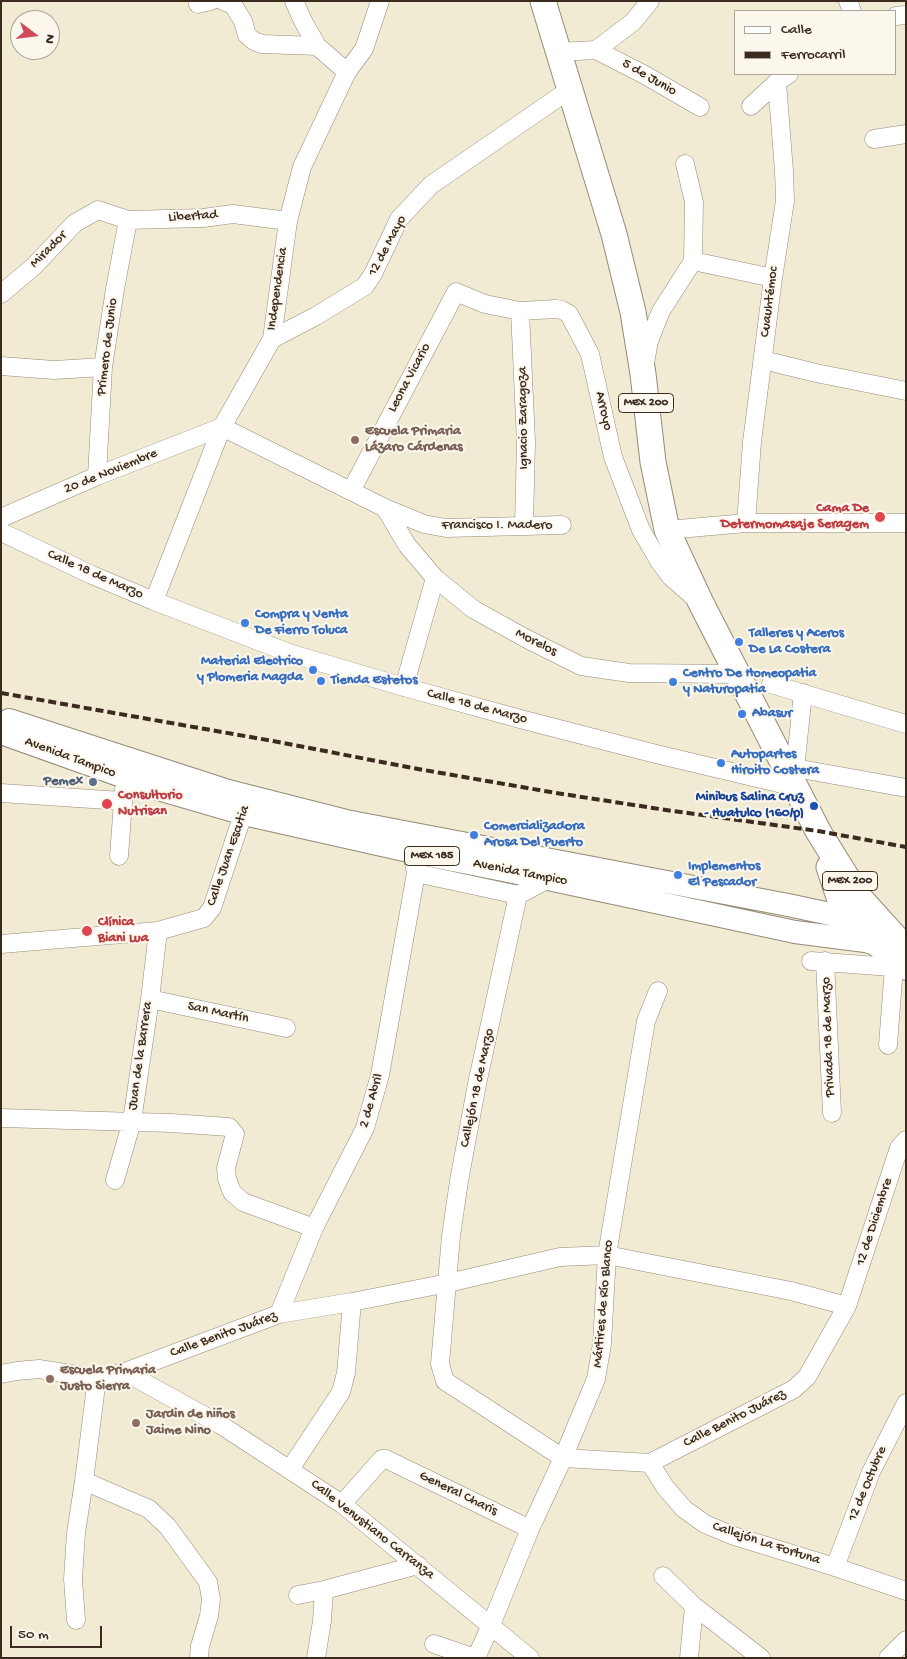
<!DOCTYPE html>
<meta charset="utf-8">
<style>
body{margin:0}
#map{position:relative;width:907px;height:1659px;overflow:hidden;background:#f1ebd3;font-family:"Gochi Hand",sans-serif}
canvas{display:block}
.frame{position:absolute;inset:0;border:2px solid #3b2a1e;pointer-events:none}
.legend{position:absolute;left:734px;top:10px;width:162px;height:65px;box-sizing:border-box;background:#fbf7ec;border:1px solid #aea59a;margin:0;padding:6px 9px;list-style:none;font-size:15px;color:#3b2a1e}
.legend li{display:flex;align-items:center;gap:10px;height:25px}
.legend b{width:25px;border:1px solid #aea59a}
.north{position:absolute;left:10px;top:10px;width:50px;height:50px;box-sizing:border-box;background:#fbf7ec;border:1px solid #aea59a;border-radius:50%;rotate:105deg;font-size:14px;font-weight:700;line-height:20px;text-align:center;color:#3b2a1e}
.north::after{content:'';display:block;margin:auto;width:18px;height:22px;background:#d1495b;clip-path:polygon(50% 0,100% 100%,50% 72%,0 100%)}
.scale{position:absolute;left:10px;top:1626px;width:92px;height:22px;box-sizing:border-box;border:2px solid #3b2a1e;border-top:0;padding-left:6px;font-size:15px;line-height:18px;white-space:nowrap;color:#3b2a1e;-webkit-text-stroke:4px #fbf7ec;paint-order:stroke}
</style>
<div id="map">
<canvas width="907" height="1659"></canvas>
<div class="frame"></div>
<ul class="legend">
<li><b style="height:6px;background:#fff"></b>Calle</li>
<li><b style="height:6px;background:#3b2a1e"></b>Ferrocarril</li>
</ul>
<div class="north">N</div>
<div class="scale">50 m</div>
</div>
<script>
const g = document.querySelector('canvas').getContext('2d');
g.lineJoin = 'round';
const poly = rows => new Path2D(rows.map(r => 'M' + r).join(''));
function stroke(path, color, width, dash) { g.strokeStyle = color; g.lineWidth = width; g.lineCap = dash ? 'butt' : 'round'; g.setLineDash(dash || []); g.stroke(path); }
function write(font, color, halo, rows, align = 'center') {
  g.font = font + ' "Gochi Hand",sans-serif'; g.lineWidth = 4; g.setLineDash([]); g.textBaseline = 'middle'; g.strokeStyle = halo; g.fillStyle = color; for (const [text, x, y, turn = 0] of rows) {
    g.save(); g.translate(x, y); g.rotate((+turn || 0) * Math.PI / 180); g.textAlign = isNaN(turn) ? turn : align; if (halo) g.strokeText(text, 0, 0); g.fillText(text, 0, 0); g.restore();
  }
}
const minor = poly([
 [223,1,233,5,243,21,247,35,254,41,262,44,317,46],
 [294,1,303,21,317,46,347,72],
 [848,1,852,11],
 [198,4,211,1],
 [896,16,906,15],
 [596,50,645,75,700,107],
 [558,52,596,50,633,22,650,1],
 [751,106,777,82,789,74],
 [874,139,906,134],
 [693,261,773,278],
 [1,294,33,267,75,223,98,210,128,220,203,218,233,214,288,221],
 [520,311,526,442,524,525],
 [272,339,316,316,365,286,373,274,399,219,431,185,569,90],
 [763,360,816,373,906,391],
 [645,363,649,341,661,311,693,261,694,202,685,164],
 [1,366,54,370,103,367],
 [97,476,103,367,115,289,128,220],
 [351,491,456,292,485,304,520,311,556,309,562,310,569,314,590,354,613,457,641,530,659,561,671,577,695,598],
 [385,508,407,545,435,578,473,609,525,638,581,666,629,673,737,674],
 [1,518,97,476,222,427,385,508,424,524,446,528,562,525],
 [746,523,752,442,773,278,785,201,784,171,777,82],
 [667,530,746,523,906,523],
 [1,532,92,575,154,601,292,654,404,687,524,720,656,754,795,787],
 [154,601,222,427,272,339,288,221,302,167,347,72,364,49,380,1],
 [771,684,906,724],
 [404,687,435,578],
 [784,766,906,788],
 [795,769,803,693],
 [1,793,122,801],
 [119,856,124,789],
 [414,863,416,873,518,895,548,879],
 [518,895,477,1084,459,1181,451,1236,440,1364,445,1381,563,1458,650,1463,794,1389,807,1377,847,1306,899,1148,906,1140],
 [1,944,158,931,204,918,212,908,247,802],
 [811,961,904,968],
 [825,961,832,1113],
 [150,999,286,1028],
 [888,1045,894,967],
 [1,1118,171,1123,229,1127,235,1134,226,1168,227,1179,232,1192,243,1202,314,1228],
 [115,1180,132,1121,150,999,158,931],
 [279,1314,314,1228,365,1128,380,1075,416,873],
 [125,1372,221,1425,342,1504,530,1658],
 [1,1374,17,1371,39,1369,97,1378,125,1372,279,1314,352,1302,448,1283,560,1257,607,1255,791,1291,847,1306],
 [97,1378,84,1481,149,1509,168,1527,208,1582,211,1599,209,1616,200,1646,199,1658],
 [650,1463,665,1487,684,1509,705,1524,734,1536,835,1567,906,1591],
 [290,1469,341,1392,346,1373,352,1302],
 [342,1504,382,1459,386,1459,530,1529],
 [835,1567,871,1472,906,1403],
 [663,1576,694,1606,761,1658],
 [298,1595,324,1590,418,1565],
 [76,1620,73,1579,76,1533,84,1481],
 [434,1644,475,1658],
 [316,1658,322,1621,324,1590],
 [476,1658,491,1625,530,1529,563,1458,596,1379,602,1344,607,1255,646,1021,658,991],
 [689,1658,694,1606],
 [888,1658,906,1640]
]);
const major = poly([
 [9,720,228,791,346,821,788,905,863,921],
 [1,733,158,789,244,814,413,852,548,879,795,932,881,943],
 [871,941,906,969]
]);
const highway = poly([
 [543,1,614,234,633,312,643,374,653,462,667,530,701,603,818,831,859,897,905,948],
 [829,867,841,903,849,918,871,941]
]);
stroke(minor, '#968a78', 19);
stroke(major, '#968a78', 24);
stroke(highway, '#968a78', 27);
stroke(minor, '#fff', 18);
stroke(major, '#fff', 22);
stroke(highway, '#fff', 25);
stroke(poly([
 [1,693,273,741,418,769,556,793,666,810,818,831,906,847]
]), '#3b2a1e', 4, [8, 4]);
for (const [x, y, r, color] of [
 [355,440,5,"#8d6e63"],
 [880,517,6,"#e0444e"],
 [245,623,5,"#3f7fe0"],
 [739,642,5,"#3f7fe0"],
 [313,670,5,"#3f7fe0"],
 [321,681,5,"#3f7fe0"],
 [673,682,5,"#3f7fe0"],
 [742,714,5,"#3f7fe0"],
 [721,763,5,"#3f7fe0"],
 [93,782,5,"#5c6f8a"],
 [107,804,6,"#e0444e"],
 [814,806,5,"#1a4fb4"],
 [474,835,5,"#3f7fe0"],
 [678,875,5,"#3f7fe0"],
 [87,931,6,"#e0444e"],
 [50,1379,5,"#8d6e63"],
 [136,1423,5,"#8d6e63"]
]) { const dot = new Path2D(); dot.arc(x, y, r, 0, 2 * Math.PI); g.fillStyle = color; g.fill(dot); stroke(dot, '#fbf7ec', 2); }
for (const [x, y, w] of [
 [646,403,55],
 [432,856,55],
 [850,881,55]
]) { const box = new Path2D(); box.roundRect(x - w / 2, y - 9.5, w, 19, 4); g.fillStyle = '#fbf7ec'; g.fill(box); stroke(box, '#3b2a1e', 1); }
write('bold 12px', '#3b2a1e', null, [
 ["MEX 200",646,403],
 ["MEX 185",432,856],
 ["MEX 200",850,881]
]);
write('14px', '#3b2a1e', '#fbf7ec', [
 ["5 de Junio",649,78,30],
 ["Libertad",193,217,-4],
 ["12 de Mayo",388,246,-62],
 ["Mirador",49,250,-45],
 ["Independencia",278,289,-82],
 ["Cuauhtémoc",770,302,-83],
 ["Primero de Junio",108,347,-83],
 ["Leona Vicario",410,378,-62],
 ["Arroyo",603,411,77],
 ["Ignacio Zaragoza",524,418,-91],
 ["20 de Noviembre",111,472,-22],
 ["Francisco I. Madero",497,526],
 ["Calle 18 de Marzo",95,575,24],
 ["Morelos",536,643,27],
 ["Calle 18 de Marzo",477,707,15],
 ["Avenida Tampico",70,758,20],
 ["Calle Juan Escutia",229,856,-71],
 ["Avenida Tampico",520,873,11],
 ["San Martín",218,1013,12],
 ["Privada 18 de Marzo",829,1037,-92],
 ["Juan de la Barrera",141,1056,-82],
 ["Callejón 18 de Marzo",478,1088,-78],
 ["2 de Abril",372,1101,-74],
 ["12 de Diciembre",875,1222,-72],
 ["Mártires de Río Blanco",604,1304,-85],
 ["Calle Benito Juárez",224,1335,-20],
 ["Calle Benito Juárez",735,1419,-27],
 ["12 de Octubre",868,1484,-67],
 ["General Charis",458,1494,26],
 ["Calle Venustiano Carranza",372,1530,38],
 ["Callejón La Fortuna",766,1544,18]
]);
write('bold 14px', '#785e54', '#fbf7ec', [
 ["Escuela Primaria",365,432],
 ["Lázaro Cárdenas",365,448],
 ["Escuela Primaria",60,1371],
 ["Justo Sierra",60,1387],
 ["Jardin de niños",146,1415],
 ["Jaime Nino",146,1431]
], 'left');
write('bold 14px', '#be3a42', '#fbf7ec', [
 ["Cama De",869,509,"right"],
 ["Determomasaje Seragem",869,525,"right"],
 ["Consultorio",118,796],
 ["Nutrisan",118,812],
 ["Clínica",98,923],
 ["Biani Lua",98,939]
], 'left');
write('bold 14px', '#366cbe', '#fbf7ec', [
 ["Compra y Venta",255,615],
 ["De Fierro Toluca",255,631],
 ["Talleres y Aceros",749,634],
 ["De La Costera",749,650],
 ["Material Electrico",303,662,"right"],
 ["y Plomeria Magda",303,678,"right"],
 ["Centro De Homeopatia",683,674],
 ["y Naturopatia",683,690],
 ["Tienda Estetos",331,681],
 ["Abasur",752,714],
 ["Autopartes",731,755],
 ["Hiroito Costera",731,771],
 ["Comercializadora",484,827],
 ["Arosa Del Puerto",484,843],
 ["Implementos",688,867],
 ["El Pescador",688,883]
], 'left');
write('bold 14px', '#4e5e75', '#fbf7ec', [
 ["Pemex",83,782]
], 'right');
write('bold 14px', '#164399', '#fbf7ec', [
 ["Minibus Salina Cruz",804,798],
 ["- Huatulco (160/p)",804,814]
], 'right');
</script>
